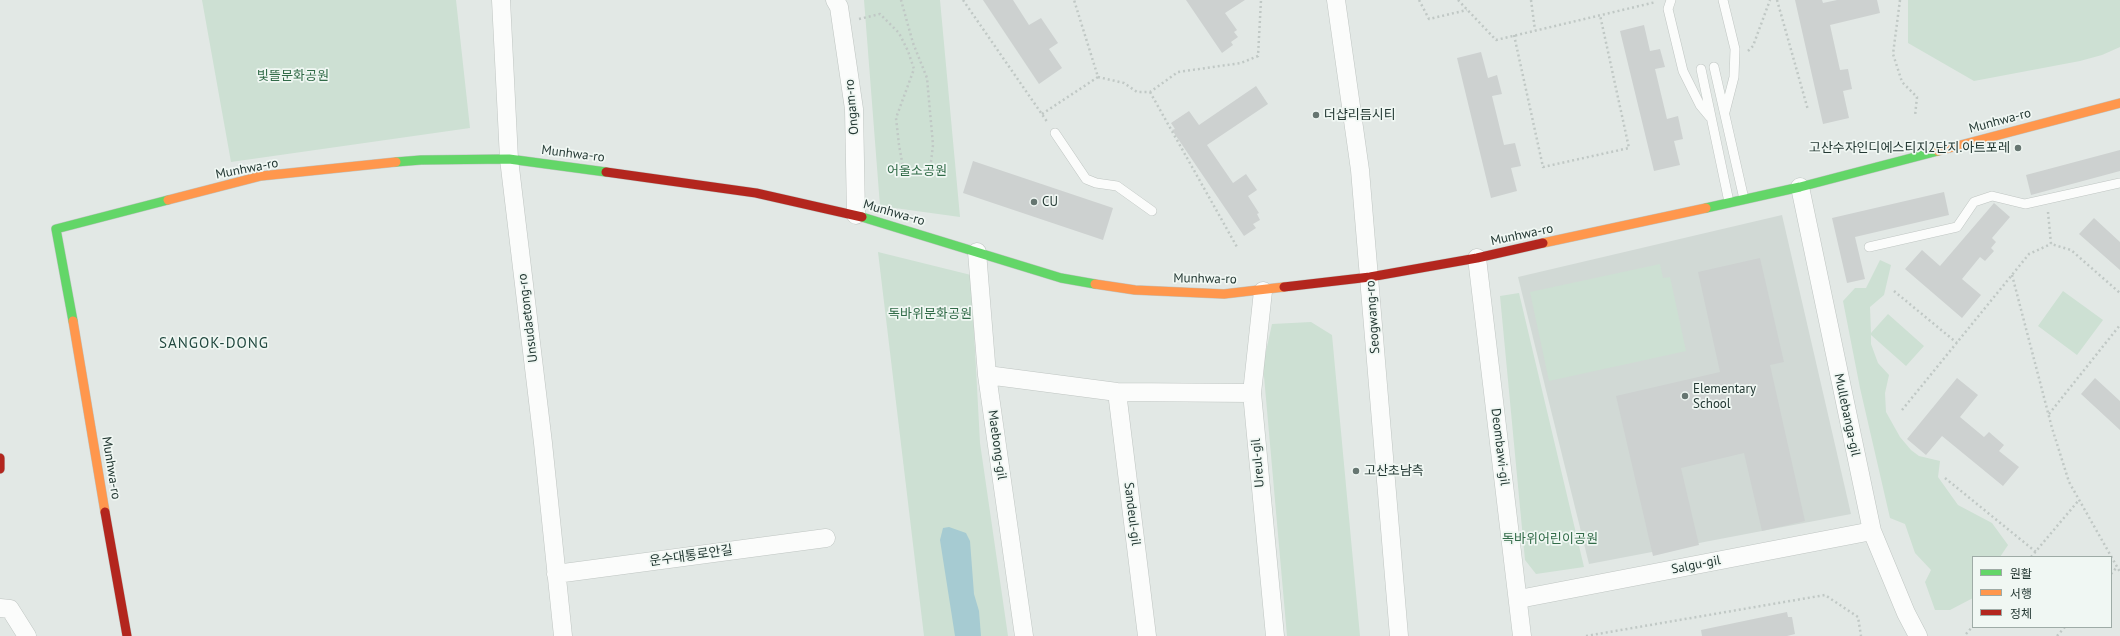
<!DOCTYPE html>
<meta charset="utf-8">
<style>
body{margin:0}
#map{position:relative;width:2120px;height:636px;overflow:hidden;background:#e2e8e5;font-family:"PT Sans","Noto Sans KR",sans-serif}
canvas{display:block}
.legend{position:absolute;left:1972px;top:556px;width:140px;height:72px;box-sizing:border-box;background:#f0f7f3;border:1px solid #9eaba6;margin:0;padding:5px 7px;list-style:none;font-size:12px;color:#233833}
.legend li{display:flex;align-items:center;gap:8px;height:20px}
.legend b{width:20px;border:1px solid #9eaba6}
</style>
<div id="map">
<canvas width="2120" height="636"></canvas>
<ul class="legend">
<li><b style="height:5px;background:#63d668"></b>원활</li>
<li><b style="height:5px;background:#ff974d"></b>서행</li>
<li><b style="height:5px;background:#b3261e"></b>정체</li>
</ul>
</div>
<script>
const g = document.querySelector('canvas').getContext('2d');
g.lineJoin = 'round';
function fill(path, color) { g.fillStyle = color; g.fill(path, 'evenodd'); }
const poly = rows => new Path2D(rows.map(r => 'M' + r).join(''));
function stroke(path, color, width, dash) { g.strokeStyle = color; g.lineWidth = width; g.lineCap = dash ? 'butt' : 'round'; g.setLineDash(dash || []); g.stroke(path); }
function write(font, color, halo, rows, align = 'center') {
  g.font = font + ' "PT Sans","Noto Sans KR",sans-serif'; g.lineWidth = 3.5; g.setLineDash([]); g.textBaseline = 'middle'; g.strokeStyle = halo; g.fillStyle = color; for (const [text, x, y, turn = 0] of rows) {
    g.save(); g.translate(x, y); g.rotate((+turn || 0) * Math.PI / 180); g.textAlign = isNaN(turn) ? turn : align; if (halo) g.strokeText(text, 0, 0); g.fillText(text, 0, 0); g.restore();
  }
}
fill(poly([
 [1782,215,1851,514,1589,564,1518,277]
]), '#d1d9d5');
fill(poly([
 [202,0,456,0,470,128,231,162],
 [864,0,940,0,960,217,880,206],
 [1908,0,2120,0,2120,47,2102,55,2080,61,1974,81,1908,43],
 [878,252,971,275,980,443,1008,636,924,636],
 [1880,260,1891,265,1884,295,1870,307,1871,333,1888,314,1924,346,1906,366,1871,335,1871,344,1878,363,1889,375,1885,393,1886,412,1900,437,1911,450,1919,456,1940,461,1938,477,1958,505,1992,523,2008,545,2000,557,1973,557,1973,598,1950,610,1935,610,1925,582,1931,570,1915,553,1905,524,1890,518,1860,388,1843,301,1855,288,1866,288],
 [1660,264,1663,278,1670,277,1686,351,1549,381,1530,292],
 [2063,291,2103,320,2077,355,2038,326],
 [1519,293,1584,567,1536,574,1525,560,1500,296],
 [1311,322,1332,335,1360,636,1287,636,1263,365,1272,324]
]), '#cde0d3');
fill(poly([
 [949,527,966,533,970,541,974,594,979,611,981,636,955,636,940,540,943,528]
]), '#a6cbd2');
fill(poly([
 [983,0,1013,0,1029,25,1041,18,1058,43,1049,49,1062,68,1039,84],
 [1186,0,1245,0,1225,13,1237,30,1234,32,1238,37,1231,42,1233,45,1222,53],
 [1795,0,1822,0,1823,3,1837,0,1877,0,1880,13,1830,25,1840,70,1848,69,1852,89,1843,91,1849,118,1823,124],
 [1644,25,1650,51,1660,49,1665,67,1655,69,1667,119,1678,116,1683,139,1674,141,1680,165,1654,171,1620,31],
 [1481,52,1488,78,1497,75,1502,94,1492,96,1504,145,1515,143,1521,166,1511,168,1517,191,1491,198,1457,58],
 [1256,86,1268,104,1207,145,1233,183,1246,174,1257,190,1248,196,1259,213,1257,214,1260,220,1253,224,1256,228,1244,236,1172,130,1175,129,1171,123,1189,111,1199,125],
 [2120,150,2120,171,2031,195,2026,175],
 [973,161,1113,208,1103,240,963,193],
 [1944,192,1949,215,1855,237,1865,279,1847,283,1832,218],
 [1994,203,2010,217,1992,238,1996,242,1991,248,1994,251,1985,261,1980,257,1962,279,1981,295,1962,318,1905,269,1922,250,1940,266],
 [2094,218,2120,242,2120,270,2079,234],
 [1760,258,1784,362,1770,365,1805,521,1762,531,1744,453,1681,468,1699,545,1653,556,1616,396,1720,372,1698,272],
 [1957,378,1978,395,1960,417,1984,437,1989,432,2004,445,1999,451,2019,467,2003,486,1942,436,1926,455,1907,439],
 [2095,378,2120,401,2120,430,2081,394],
 [1787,612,1788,617,1792,617,1795,634,1787,636,1702,636,1701,630]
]), '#cdd1d0');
const lane = poly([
 [1671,0,1668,9,1683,71,1700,105,1710,117],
 [1723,0,1735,49,1734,77,1725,112],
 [1714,67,1744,199],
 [1701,69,1729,202],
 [1055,133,1086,179,1096,183,1117,186,1152,211],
 [1869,247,1957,227,1974,202,1992,196,2025,204,2120,183]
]);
const street = poly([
 [501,0,509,159,543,443,563,636],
 [835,0,839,7,854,109,856,215],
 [1336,0,1360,170,1399,636],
 [1800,187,1872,531,1906,613,1918,636],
 [977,252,987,375,1024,636],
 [1477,258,1522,636],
 [1263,291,1252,393,1275,636],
 [987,375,1117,392,1252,393],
 [1117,392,1147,636],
 [556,574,826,538],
 [1519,599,1872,531],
 [0,608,10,609,27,636]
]);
const fast = poly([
 [396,162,421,160,509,159,606,172],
 [1706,208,1800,187,1938,151],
 [862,217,1061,278,1095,284],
 [73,321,56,229,168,200]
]);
const slow = poly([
 [1938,151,2120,103],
 [168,200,261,176,396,162],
 [1543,243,1706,208],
 [1095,284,1135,290,1224,294,1284,287],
 [73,321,105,512]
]);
const jam = poly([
 [606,172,756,193,862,217],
 [1284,287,1370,277,1477,258,1543,243],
 [0,458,0,469],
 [105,512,127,636]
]);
stroke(lane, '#bfc5c2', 10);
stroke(street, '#bfc5c2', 19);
stroke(fast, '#bfc5c2', 10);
stroke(slow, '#bfc5c2', 10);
stroke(jam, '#bfc5c2', 10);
stroke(poly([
 [963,0,1048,123],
 [1419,0,1429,19,1467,10],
 [1458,0,1496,40,1656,2],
 [1531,0,1535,30],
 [1777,0,1808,110],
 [1900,0,1893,54,1902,82,1917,97,1915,116],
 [859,19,880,14,899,33,908,51,914,69,896,118,899,145,903,167,916,171,930,170,933,145,927,78,913,43,901,0],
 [1514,35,1543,167,1629,148,1600,15],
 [1748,51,1753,46,1770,0],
 [1098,77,1124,83,1137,92,1150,92,1178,72,1241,63,1258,56,1261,0],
 [1150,92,1237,247],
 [1042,114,1098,77,1074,0],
 [2048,212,2051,244,2071,250,2120,293],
 [2012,275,2052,428,2069,482,2120,572],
 [1894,291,1957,343],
 [1902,410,2029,254,2051,244],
 [2049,414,2120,325],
 [1945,478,2036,552],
 [2031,557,2079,500],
 [2111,574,2117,567],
 [1966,634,1973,626],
 [1586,636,1825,595,1858,617,1861,636],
 [2057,636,2065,627]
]), '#c0c8c5', 2.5, [2, 3]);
stroke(lane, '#fbfcfb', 9);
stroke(street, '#fbfcfb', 18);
stroke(fast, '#63d668', 9);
stroke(slow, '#ff974d', 9);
stroke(jam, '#b3261e', 9);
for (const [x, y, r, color] of [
 [1316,115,4,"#667671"],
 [2018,148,4,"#667671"],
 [1034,202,4,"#667671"],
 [1685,396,4,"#667671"],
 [1356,471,4,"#667671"]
]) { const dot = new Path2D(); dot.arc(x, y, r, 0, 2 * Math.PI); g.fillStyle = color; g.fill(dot); stroke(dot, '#f0f7f3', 1.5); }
write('13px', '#316b48', '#f0f7f3', [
 ["빛뜰문화공원",293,76],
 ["어울소공원",917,171],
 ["독바위문화공원",930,314],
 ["독바위어린이공원",1550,539]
]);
write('13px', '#233833', '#f0f7f3', [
 ["Ongam-ro",852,107,-95],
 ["Munhwa-ro",2000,121,-15],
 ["Munhwa-ro",573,154,7],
 ["Munhwa-ro",247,169,-11],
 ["Munhwa-ro",894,213,16],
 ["Munhwa-ro",1522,235,-12],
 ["Munhwa-ro",1205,279,1],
 ["Seogwang-ro",1373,317,-94],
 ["Unsudaetong-ro",528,318,-97],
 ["Mullebanga-gil",1847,415,78],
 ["Maebong-gil",997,445,82],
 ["Deombawi-gil",1500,447,83],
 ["Ureul-gil",1258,463,-95],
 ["Munhwa-ro",111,468,81],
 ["Sandeul-gil",1132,514,83],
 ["운수대통로안길",691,556,-8],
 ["Salgu-gil",1696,565,-11]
]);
write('13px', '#233833', '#f0f7f3', [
 ["더샵리듬시티",1324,115],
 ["고산수자인디에스티지2단지.아트포레",2010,148,"right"],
 ["CU",1042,202],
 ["Elementary",1693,389],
 ["School",1693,404],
 ["고산초남측",1364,471]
], 'left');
g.letterSpacing = '1px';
write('15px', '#21483f', '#f0f7f3', [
 ["SANGOK-DONG",214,344]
]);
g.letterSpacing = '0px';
</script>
